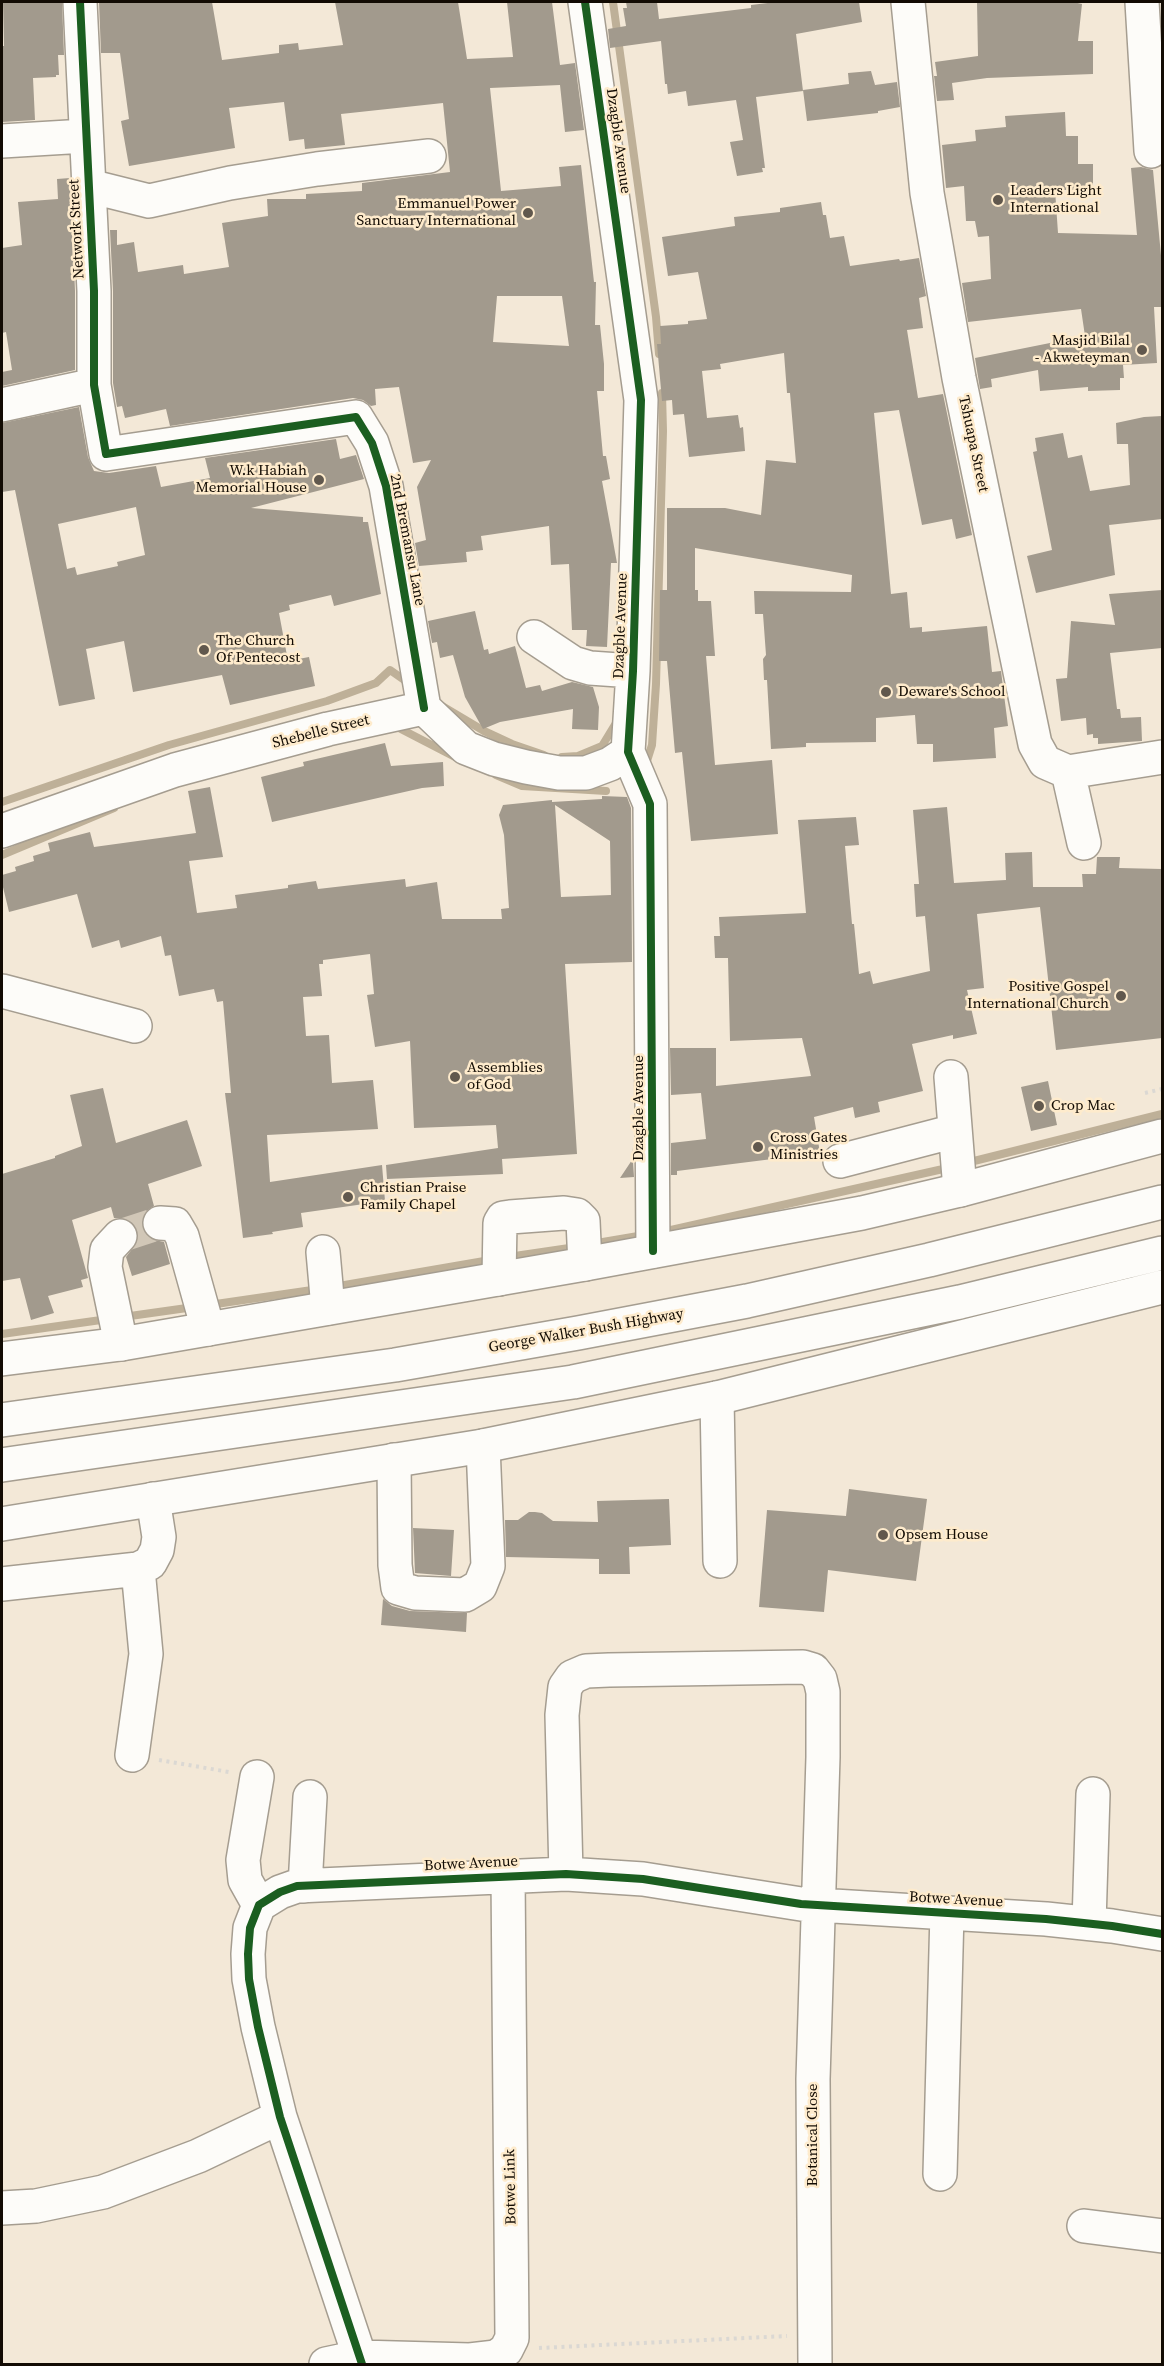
<!DOCTYPE html>
<style>
body{margin:0}
#map{position:relative;width:1164px;height:2366px;overflow:hidden;background:#f3e8d7;font-family:"Source Serif 4",serif}
canvas{display:block}
.frame{position:absolute;inset:0;border:3px solid #120b03;pointer-events:none}
</style>
<div id="map">
<canvas width="1164" height="2366"></canvas>
<div class="frame"></div>
</div>
<script>
const g = document.querySelector('canvas').getContext('2d');
g.lineJoin = 'round';
const poly = rows => new Path2D(rows.map(r => 'M' + r).join(''));
function stroke(path, color, width, dash) { g.strokeStyle = color; g.lineWidth = width; g.lineCap = dash ? 'butt' : 'round'; g.setLineDash(dash || []); g.stroke(path); }
function fill(path, color) { g.fillStyle = color; g.fill(path, 'evenodd'); }
function write(font, color, halo, rows, align = 'center') {
  g.font = font + ' "Source Serif 4",serif'; g.lineWidth = 5; g.setLineDash([]); g.textBaseline = 'middle'; g.strokeStyle = halo; g.fillStyle = color; for (const [text, x, y, turn = 0] of rows) {
    g.save(); g.translate(x, y); g.rotate((+turn || 0) * Math.PI / 180); g.textAlign = isNaN(turn) ? turn : align; if (halo) g.strokeText(text, 0, 0); g.fillText(text, 0, 0); g.restore();
  }
}
stroke(poly([
 [613,2,656,317,659,354],
 [442,706,484,731,512,744,544,755],
 [397,727,455,757],
 [562,757,578,756,602,746,616,723],
 [646,764,652,745,656,684,663,431,662,393],
 [496,775,522,786,606,791],
 [2,802,169,745,327,701,376,683,390,670,410,684],
 [2,855,114,808],
 [966,1163,1162,1114],
 [662,1232,952,1167],
 [591,1244,644,1235],
 [508,1257,576,1247],
 [333,1287,490,1260],
 [209,1305,319,1289],
 [123,1317,194,1307],
 [2,1334,108,1319]
]), '#beb098', 8);
fill(poly([
 [3,2,62,2,64,55,58,55,59,75,56,75,56,77,33,78,35,120,2,122,2,46,4,46],
 [99,2,212,2,222,60,279,53,279,45,298,43,299,50,343,45,335,2,458,2,467,59,513,57,507,2,552,2,560,65,575,63,584,130,565,132,560,85,490,88,501,191,561,186,559,167,581,165,594,282,596,282,595,325,600,325,604,364,604,391,597,391,603,456,606,456,610,479,602,481,617,563,611,563,607,647,586,646,587,630,572,630,569,564,551,565,549,526,481,536,483,550,466,552,467,562,419,566,415,543,426,540,417,487,431,460,413,463,399,387,375,389,376,405,371,406,363,400,353,398,170,426,166,409,125,418,122,406,117,407,113,383,113,291,110,230,117,230,117,245,134,242,138,272,183,265,184,274,229,267,222,223,268,216,267,199,306,199,306,194,362,191,362,183,450,172,443,103,341,114,345,145,305,149,304,139,289,141,284,102,229,108,235,148,129,166,121,121,129,119,120,53,101,53],
 [497,296,562,296,569,346,493,342],
 [626,2,657,2,659,19,751,8,751,5,776,2,859,2,862,22,796,34,803,91,756,97,765,168,762,168,763,172,737,176,730,142,743,140,736,100,688,106,686,91,668,94,667,84,665,84,661,41,610,48,608,29,626,26,623,8,627,8],
 [977,2,1073,2,1082,4,1078,41,1093,41,1093,74,987,78,952,83,954,100,937,101,934,76,937,76,935,62,978,56],
 [871,71,875,85,897,82,900,107,878,111,878,113,807,121,803,90,849,84,848,73],
 [1065,112,1066,136,1078,136,1078,164,1093,164,1093,190,1055,190,1058,233,1137,235,1131,168,1141,167,1153,170,1162,266,1162,307,1154,307,1157,363,1123,365,1124,378,1120,378,1120,390,1088,391,1088,387,1040,391,1038,370,991,379,992,387,980,389,975,358,1085,336,1081,309,968,322,962,283,991,279,989,236,978,237,975,221,966,221,964,186,946,188,942,145,976,141,975,130,1006,127,1005,116],
 [70,178,75,291,75,370,2,386,2,372,12,370,6,332,2,333,2,248,22,245,18,202,58,199,57,179],
 [821,202,823,215,826,215,830,238,844,236,850,266,899,259,900,261,919,258,926,296,919,298,923,328,907,330,918,398,943,394,972,535,956,539,952,519,922,525,899,410,874,413,891,594,907,592,910,628,922,627,922,632,987,626,992,672,1001,671,1008,726,994,728,996,758,933,762,933,744,917,744,915,715,876,718,876,742,806,743,806,747,771,749,767,680,764,680,763,659,766,655,763,614,755,614,754,591,851,592,852,575,695,548,695,590,698,590,698,601,711,601,715,656,706,656,715,765,772,760,778,834,691,841,682,752,675,753,667,661,659,661,660,590,667,590,667,508,725,508,761,515,766,460,796,463,790,393,787,393,784,353,720,364,721,369,702,371,707,418,738,415,740,428,743,427,745,451,689,457,684,414,673,415,672,400,662,401,657,344,661,344,660,326,688,324,688,321,707,319,698,272,668,276,662,237,735,226,734,217,780,212,780,208],
 [79,407,88,457,94,471,109,473,156,466,161,487,210,478,205,458,336,439,340,459,356,455,364,479,251,508,363,517,363,522,368,522,381,594,334,606,331,595,289,605,290,610,279,613,288,661,309,657,315,686,230,705,222,675,133,692,124,641,86,649,95,699,59,706,15,490,2,492,2,423],
 [136,507,145,555,117,562,118,566,77,575,75,567,67,569,58,524],
 [1162,416,1162,519,1109,525,1115,575,1036,593,1027,556,1052,550,1033,452,1037,451,1035,438,1063,433,1068,458,1082,455,1090,491,1130,485,1128,444,1117,444,1116,423,1144,417],
 [1162,590,1162,648,1110,653,1117,709,1120,709,1121,718,1141,717,1142,741,1098,744,1098,738,1093,738,1093,734,1087,735,1086,718,1061,721,1056,679,1067,678,1071,621,1115,625,1109,594],
 [475,611,484,650,488,649,489,654,515,646,526,688,540,685,542,691,572,682,593,687,599,707,598,730,572,729,573,709,500,722,483,729,465,697,453,655,440,658,437,642,432,643,428,621],
 [385,743,391,766,443,762,444,786,422,788,272,822,261,777,304,766,303,762],
 [210,787,223,857,189,861,197,913,237,908,235,895,288,888,288,885,316,881,318,889,405,879,406,887,437,882,442,919,502,919,501,909,509,908,504,835,499,815,503,805,552,800,552,802,602,799,602,796,627,797,631,808,632,962,565,964,577,1154,502,1159,503,1174,387,1179,386,1165,498,1148,496,1125,414,1128,410,1041,375,1047,367,995,374,994,370,954,323,960,323,964,319,964,322,996,303,997,306,1036,329,1035,332,1083,373,1080,378,1129,267,1135,270,1182,382,1165,385,1201,301,1213,303,1227,272,1232,273,1234,243,1238,225,1093,231,1093,223,1001,217,1002,214,989,179,996,171,955,165,956,161,936,121,948,119,940,92,948,77,894,9,912,2,883,2,875,16,871,15,867,34,861,33,856,50,851,48,843,90,832,94,847,196,833,188,791],
 [555,805,610,841,611,895,561,897],
 [947,807,954,883,1006,880,1005,853,1032,852,1033,887,1083,887,1082,874,1096,874,1097,857,1120,857,1119,868,1162,869,1162,1038,1056,1050,1040,907,977,914,984,988,967,990,977,1034,953,1039,953,1035,912,1044,923,1091,878,1102,880,1112,855,1118,853,1107,814,1117,820,1153,677,1171,677,1175,671,1175,671,1143,706,1139,701,1093,671,1095,670,1048,716,1048,716,1086,811,1076,802,1038,730,1041,728,958,715,958,714,936,720,936,719,917,806,913,798,820,856,817,859,845,845,846,852,924,854,924,859,974,870,971,873,984,930,971,925,916,916,917,914,884,919,884,913,810],
 [1048,1081,1057,1125,1031,1131,1021,1087],
 [103,1088,116,1143,187,1120,202,1166,148,1184,154,1206,144,1213,141,1221,143,1231,150,1239,164,1242,170,1264,132,1276,126,1257,138,1241,138,1230,132,1222,125,1218,114,1218,111,1207,72,1220,88,1278,81,1280,83,1287,48,1296,54,1313,31,1320,20,1278,2,1281,2,1174,55,1158,55,1156,82,1146,70,1095],
 [632,1147,634,1177,620,1178,632,1160],
 [849,1489,927,1499,916,1581,828,1570,824,1612,759,1607,767,1510,846,1516],
 [669,1499,671,1545,629,1547,630,1574,599,1574,599,1559,506,1557,505,1520,518,1520,529,1512,535,1512,542,1513,553,1521,598,1522,597,1501],
 [413,1528,454,1530,451,1576,415,1573],
 [383,1599,392,1606,410,1611,467,1613,466,1632,381,1625]
]), '#a29a8d');
stroke(poly([
 [120,1236,160,1223]
]), '#d1c7b7', 33, [33, 16]);
const minor = poly([
 [80,2,94,291,94,385,106,454,356,417,372,443,386,486,424,708],
 [585,2,641,400,633,671,628,752,650,804,653,1251],
 [908,2,927,193,959,378,1035,744,1045,762,1068,772,1162,757],
 [1142,2,1151,151],
 [2,141,85,136],
 [89,186,149,201,230,183,317,169,429,156],
 [2,405,94,385],
 [534,637,573,663,590,668,633,671],
 [424,708,466,748,494,759,526,767,559,773,586,773,610,764,628,752],
 [1068,772,1084,843],
 [2,831,175,770,328,729,424,708],
 [2,991,135,1026],
 [951,1077,960,1190],
 [840,1161,955,1131],
 [160,1223,175,1224,182,1236,208,1329],
 [120,1236,107,1250,105,1267,121,1344],
 [323,1252,328,1308],
 [499,1279,500,1223,503,1218,510,1217,564,1213,577,1215,583,1221,585,1264],
 [717,1398,720,1561],
 [394,1460,395,1565,398,1588,415,1593,465,1595,480,1586,488,1566,483,1446],
 [2,1584,138,1569,150,1563,157,1550,159,1537,153,1499],
 [132,1755,146,1654,138,1569],
 [257,1777,243,1860,245,1880,259,1905],
 [566,1874,562,1715,565,1687,572,1677,586,1671,609,1670,803,1667,813,1670,820,1679,823,1692,823,1757,813,2079,815,2364],
 [305,1886,310,1797],
 [1089,1923,1093,1794],
 [940,2174,947,1913],
 [2,2208,36,2206,103,2192,198,2156,280,2117],
 [1084,2226,1162,2236],
 [326,2364,359,2357,470,2360,496,2357,506,2350,512,2338,508,1875],
 [362,2364,280,2117,258,2027,249,1979,248,1954,250,1928,259,1905,280,1892,297,1886,566,1874,643,1879,801,1904,1046,1919,1112,1926,1162,1934]
]);
const highway = poly([
 [2,1359,121,1344,585,1264,862,1213,960,1190,1162,1136],
 [2,1420,395,1365,578,1333,747,1301,929,1260,1162,1202],
 [2,1465,573,1382,960,1302,1162,1253],
 [2,1524,483,1446,717,1398,1162,1287]
]);
stroke(minor, '#a59d90', 36);
stroke(highway, '#a59d90', 36);
stroke(poly([
 [1145,1093,1162,1089],
 [159,1760,229,1772],
 [539,2348,787,2336]
]), '#dbd8d3', 4, [3, 4.5]);
stroke(minor, '#fdfcf9', 33);
stroke(highway, '#fdfcf9', 33);
stroke(poly([
 [80,2,94,291,94,385,106,454,356,417,372,443,386,486,424,708],
 [585,2,641,400,633,671,628,752,650,804,653,1251],
 [362,2364,280,2117,258,2027,249,1979,248,1954,250,1928,259,1905,280,1892,297,1886,566,1874,643,1879,801,1904,1046,1919,1112,1926,1162,1934]
]), '#1b5e20', 8);
for (const [x, y, r, color] of [
 [998,200,6,"#61584d"],
 [528,213,6,"#61584d"],
 [1142,350,6,"#61584d"],
 [319,480,6,"#61584d"],
 [204,650,6,"#61584d"],
 [886,692,6,"#61584d"],
 [1121,996,6,"#61584d"],
 [455,1077,6,"#61584d"],
 [1039,1106,6,"#61584d"],
 [758,1147,6,"#61584d"],
 [348,1197,6,"#61584d"],
 [883,1535,6,"#61584d"]
]) { const dot = new Path2D(); dot.arc(x, y, r, 0, 2 * Math.PI); g.fillStyle = color; g.fill(dot); stroke(dot, '#feebcc', 2); }
write('15px', '#120b03', '#feebcc', [
 ["Dzagble Avenue",618,141,82],
 ["Network Street",77,229,-93],
 ["Tshuapa Street",973,444,78],
 ["2nd Bremansu Lane",407,540,79],
 ["Dzagble Avenue",621,626,-88],
 ["Shebelle Street",321,732,-14],
 ["Dzagble Avenue",639,1108,-90],
 ["George Walker Bush Highway",586,1331,-10],
 ["Botwe Avenue",471,1864,-3],
 ["Botwe Avenue",956,1900,3],
 ["Botanical Close",813,2135,-90],
 ["Botwe Link",511,2187,-91]
]);
write('15px', '#120b03', '#feebcc', [
 ["Leaders Light",1010,191],
 ["International",1010,208],
 ["Emmanuel Power",516,204,"right"],
 ["Sanctuary International",516,221,"right"],
 ["Masjid Bilal",1130,341,"right"],
 ["- Akweteyman",1130,358,"right"],
 ["W.k Habiah",307,471,"right"],
 ["Memorial House",307,488,"right"],
 ["The Church",216,641],
 ["Of Pentecost",216,658],
 ["Deware's School",898,692],
 ["Positive Gospel",1109,987,"right"],
 ["International Church",1109,1004,"right"],
 ["Assemblies",467,1068],
 ["of God",467,1085],
 ["Crop Mac",1051,1106],
 ["Cross Gates",770,1138],
 ["Ministries",770,1155],
 ["Christian Praise",360,1188],
 ["Family Chapel",360,1205],
 ["Opsem House",895,1535]
], 'left');
</script>
